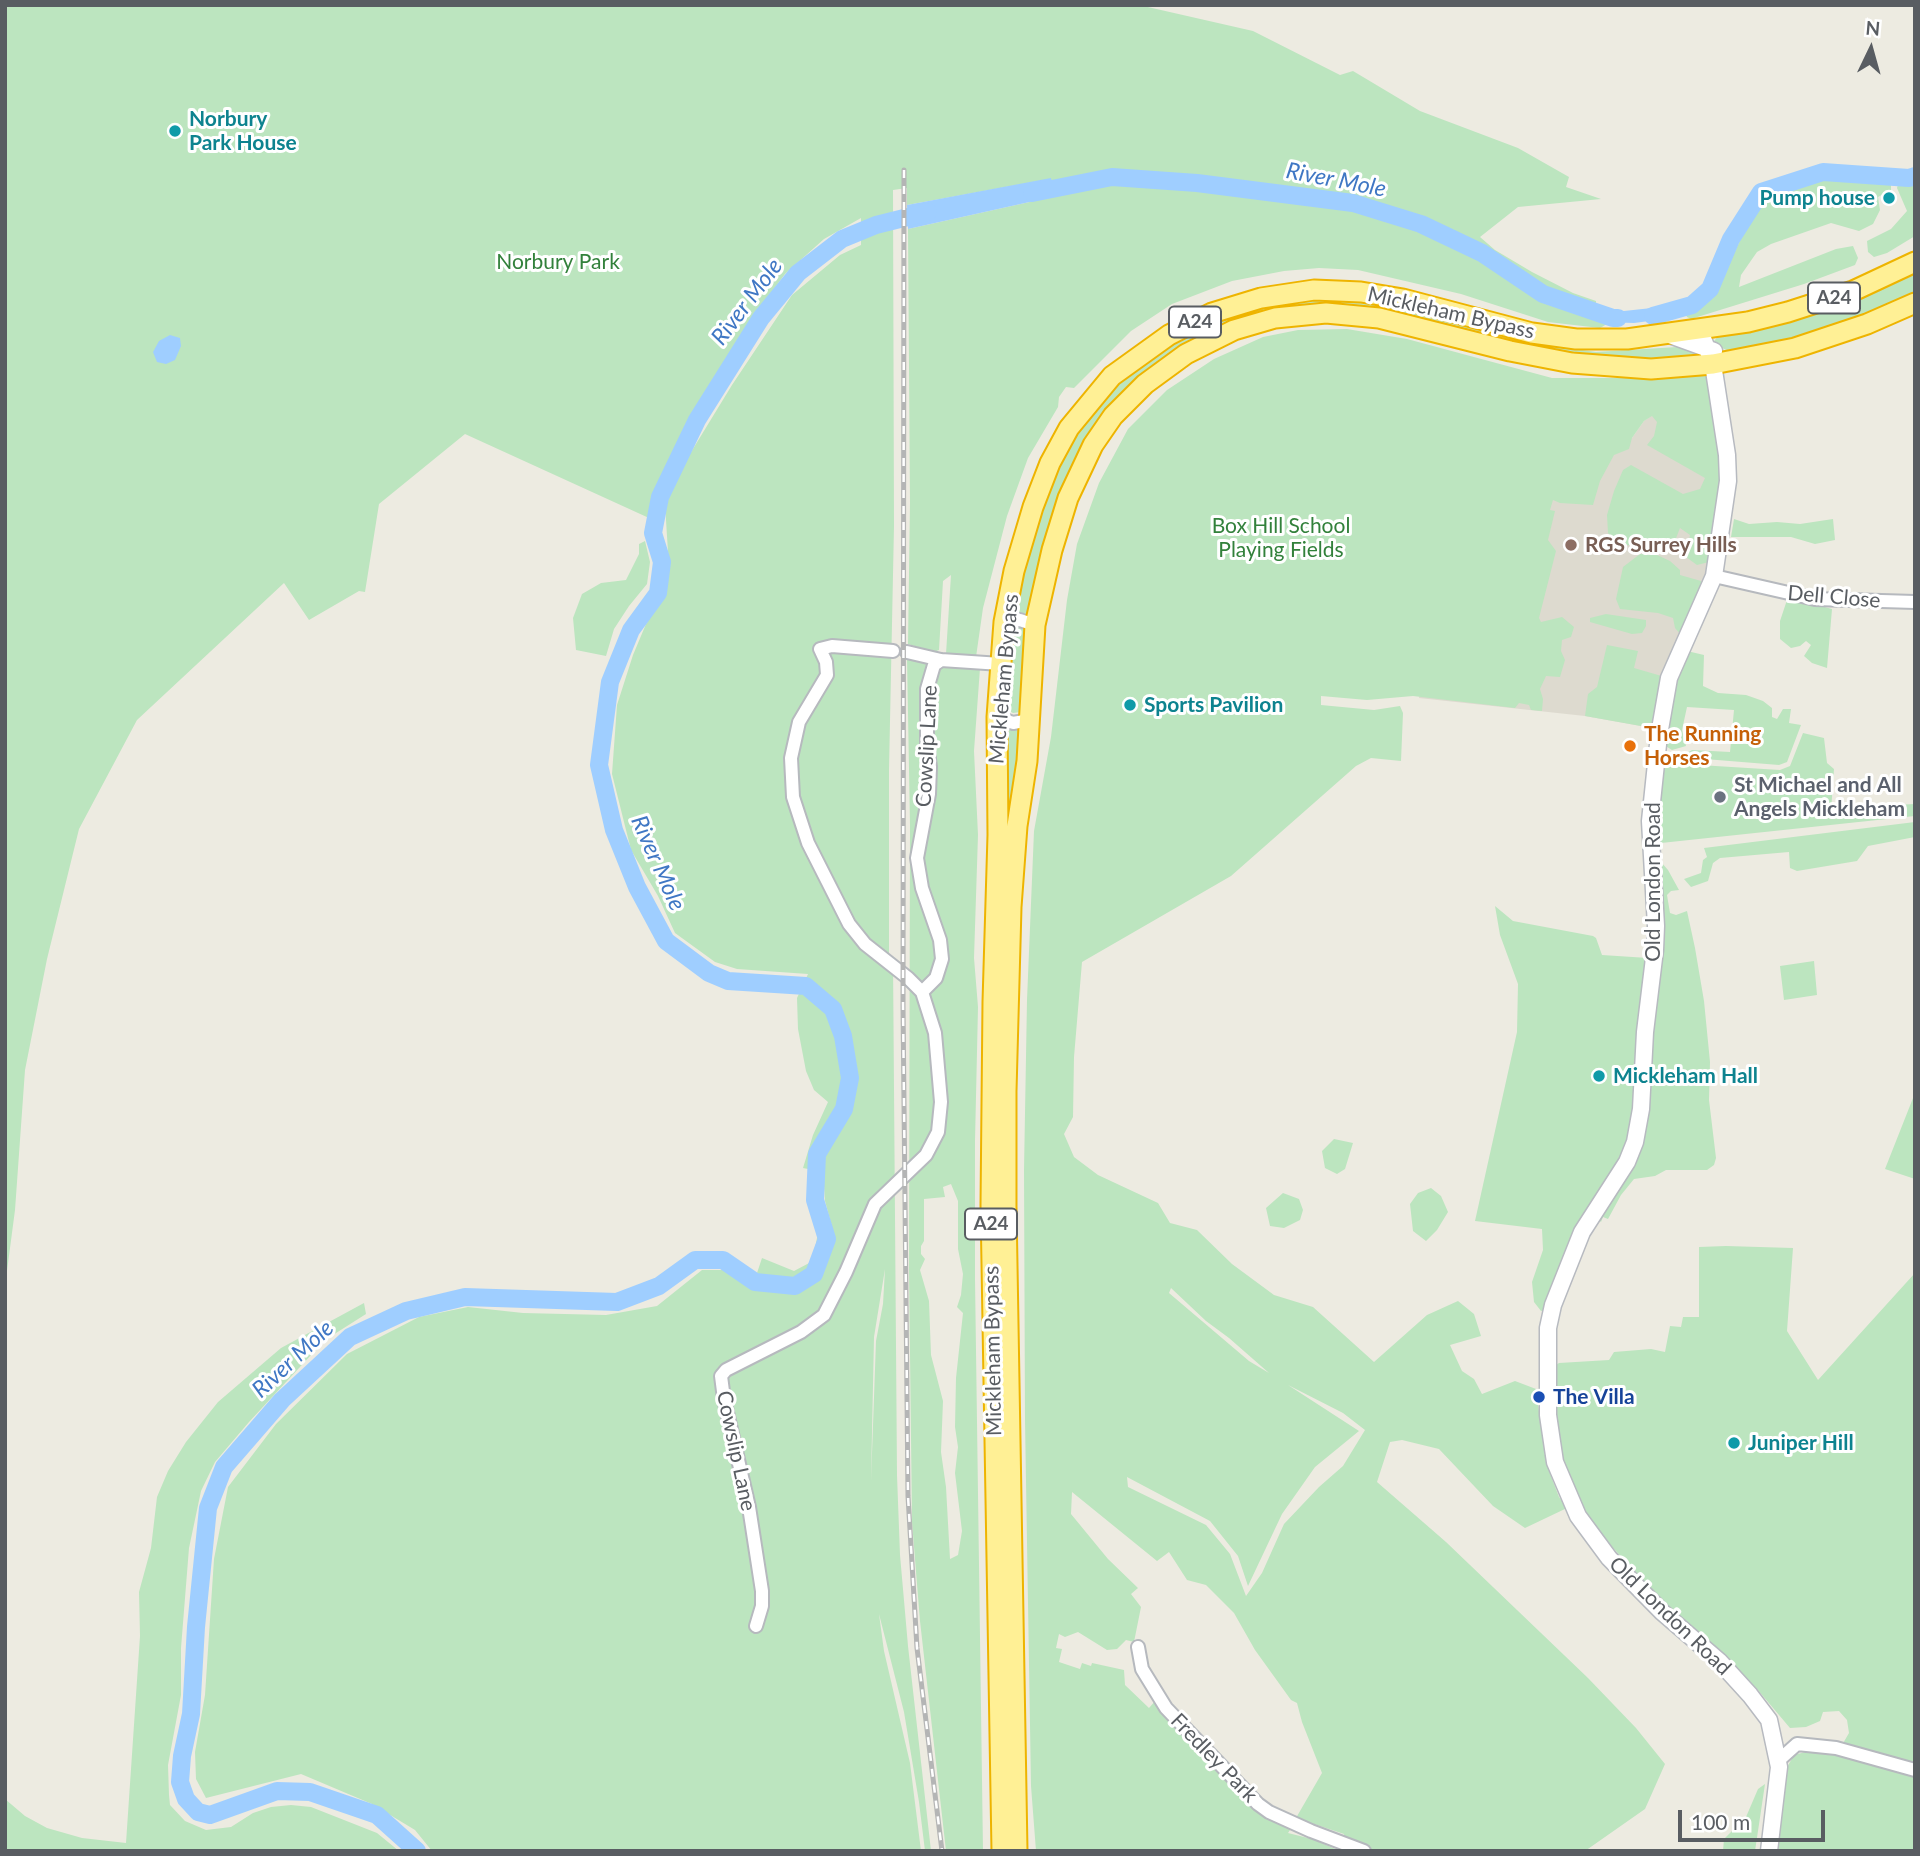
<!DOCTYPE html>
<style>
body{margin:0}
#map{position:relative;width:1920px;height:1856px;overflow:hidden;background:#edebe1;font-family:Lato,sans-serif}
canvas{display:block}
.frame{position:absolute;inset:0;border:7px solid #595d62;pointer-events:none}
.north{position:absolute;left:1836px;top:14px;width:70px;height:70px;-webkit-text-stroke:5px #fff;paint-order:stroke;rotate:5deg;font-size:19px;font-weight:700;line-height:28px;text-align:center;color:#595d62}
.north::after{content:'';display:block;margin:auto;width:24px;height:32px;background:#595d62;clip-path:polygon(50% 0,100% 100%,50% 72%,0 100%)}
.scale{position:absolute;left:1678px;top:1810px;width:147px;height:32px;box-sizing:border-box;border:4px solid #595d62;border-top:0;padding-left:9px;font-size:21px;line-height:24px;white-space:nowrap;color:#595d62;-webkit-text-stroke:5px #fff;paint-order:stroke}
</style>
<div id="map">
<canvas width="1920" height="1856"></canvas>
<div class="frame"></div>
<div class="north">N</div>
<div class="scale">100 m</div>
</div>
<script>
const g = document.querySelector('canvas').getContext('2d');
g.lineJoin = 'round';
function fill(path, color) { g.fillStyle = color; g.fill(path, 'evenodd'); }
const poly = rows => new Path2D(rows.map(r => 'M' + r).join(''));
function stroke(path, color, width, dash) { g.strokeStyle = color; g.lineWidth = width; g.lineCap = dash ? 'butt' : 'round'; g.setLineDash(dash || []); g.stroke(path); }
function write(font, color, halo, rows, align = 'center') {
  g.font = font + ' Lato,sans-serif'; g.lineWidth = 6; g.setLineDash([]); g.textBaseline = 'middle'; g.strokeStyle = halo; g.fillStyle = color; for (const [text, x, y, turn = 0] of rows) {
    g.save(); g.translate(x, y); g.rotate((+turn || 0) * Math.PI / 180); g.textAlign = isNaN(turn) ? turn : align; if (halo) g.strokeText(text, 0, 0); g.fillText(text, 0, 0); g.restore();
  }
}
fill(poly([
 [1710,380,1708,566,1702,588,1669,658,1652,728,1585,716,1419,698,1434,511,1632,438,1644,421,1684,393]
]), '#dddacf');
fill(poly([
 [5,5,1139,5,1253,31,1340,75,1353,71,1420,111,1518,148,1569,177,1566,187,1601,199,1518,207,1480,237,1495,250,1532,272,1573,293,1596,301,1596,316,1607,324,1600,328,1548,322,1461,294,1358,270,1319,268,1284,271,1232,281,1172,304,1131,331,1074,388,1066,387,1059,397,1058,407,1028,458,1007,516,983,608,976,657,946,654,951,575,943,581,939,650,934,652,908,644,910,503,908,229,1034,201,1054,193,1050,179,907,205,907,188,893,190,894,526,889,770,889,956,893,960,897,1475,900,1555,908,1646,931,1851,925,1851,919,1802,904,1712,879,1614,884,1651,910,1763,921,1851,432,1851,415,1830,372,1804,301,1774,206,1798,196,1779,195,1752,205,1695,214,1559,228,1487,276,1424,347,1354,419,1317,468,1307,523,1313,606,1315,657,1306,702,1270,723,1270,753,1285,762,1258,794,1271,813,1261,818,1232,832,1227,825,1201,823,1172,803,1168,813,1135,828,1102,814,1090,806,1071,798,1029,797,998,808,974,737,969,715,962,675,933,658,896,631,850,612,774,617,705,633,655,646,624,662,599,669,568,665,504,688,457,732,385,792,295,840,255,861,245,861,218,824,239,785,274,743,331,698,407,662,478,649,518,465,434,379,504,365,592,359,591,309,620,284,583,137,720,79,829,47,959,25,1070,15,1210,5,1286],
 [885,1269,883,1304,876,1341,871,1481,874,1337],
 [1826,179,1891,183,1891,190,1878,197,1880,210,1873,224,1859,231,1831,223,1771,244,1757,252,1741,275,1739,287,1836,249,1853,246,1858,258,1855,265,1804,284,1691,319,1687,317,1685,313,1713,298,1744,232,1767,198],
 [1915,183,1915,236,1887,253,1874,257,1868,252,1867,241,1891,229,1907,211,1897,188,1898,184],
 [1915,269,1915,297,1799,340,1727,350,1716,346,1714,341,1721,333],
 [1355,298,1532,337,1562,347,1596,352,1677,347,1695,348,1700,354,1699,359,1656,361,1569,355,1384,313,1229,327,1110,413,1028,614,1017,612,1012,607,1050,476,1096,400,1189,329,1271,300],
 [1347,329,1407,339,1552,378,1620,378,1703,372,1710,380,1724,479,1709,562,1697,565,1686,557,1690,535,1680,528,1673,546,1670,549,1654,543,1619,546,1608,533,1607,515,1614,491,1623,470,1631,465,1683,494,1700,489,1705,478,1647,445,1654,436,1657,422,1652,416,1644,421,1632,438,1629,449,1614,455,1600,481,1593,505,1560,503,1553,500,1550,510,1555,511,1548,540,1556,551,1539,618,1541,622,1562,617,1574,627,1571,637,1562,640,1561,651,1565,660,1560,677,1546,676,1540,689,1543,699,1542,711,1531,710,1529,705,1519,703,1515,708,1413,696,1367,700,1321,696,1321,705,1374,710,1400,706,1403,713,1401,761,1371,758,1356,766,1231,876,1082,962,1074,1057,1073,1117,1064,1134,1074,1157,1098,1175,1158,1203,1170,1223,1197,1230,1232,1264,1274,1295,1313,1307,1374,1362,1427,1315,1458,1301,1474,1314,1481,1336,1450,1345,1462,1371,1474,1379,1482,1394,1515,1381,1536,1389,1546,1463,1559,1497,1567,1508,1525,1528,1493,1506,1439,1449,1402,1440,1390,1442,1377,1482,1446,1542,1588,1678,1636,1728,1665,1764,1645,1809,1585,1851,1347,1851,1344,1834,1296,1818,1322,1773,1302,1722,1297,1703,1291,1700,1255,1650,1234,1613,1206,1585,1187,1580,1169,1552,1157,1561,1072,1492,1071,1514,1108,1559,1138,1588,1131,1594,1141,1607,1134,1642,1126,1640,1117,1649,1107,1650,1078,1632,1065,1637,1059,1634,1056,1648,1062,1649,1059,1662,1080,1669,1082,1663,1091,1666,1092,1663,1124,1670,1125,1685,1149,1708,1156,1700,1160,1707,1292,1827,1288,1833,1312,1839,1340,1851,1036,1851,1031,1786,1025,1420,1024,1170,1027,1000,1034,831,1051,737,1067,600,1077,544,1099,483,1128,429,1167,390,1214,359,1263,337,1298,330],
 [1171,1288,1206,1321,1229,1338,1269,1373,1249,1361,1169,1293],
 [1288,1385,1343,1413,1365,1430,1343,1466,1319,1487,1284,1524,1262,1573,1246,1596,1230,1554,1206,1525,1128,1487,1127,1477,1210,1521,1238,1556,1248,1586,1282,1514,1315,1467,1359,1431],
 [1734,519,1749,524,1777,522,1800,524,1833,519,1835,540,1815,544,1791,537,1731,537],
 [645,541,650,562,647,584,629,606,614,629,606,656,576,650,573,618,582,594,601,583,626,580,639,554,639,544],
 [1640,554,1657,555,1670,561,1680,570,1680,575,1701,581,1702,588,1682,636,1675,628,1673,618,1658,613,1620,609,1616,599,1623,567],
 [1788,597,1832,609,1827,668,1812,663,1804,656,1811,645,1806,641,1800,646,1791,648,1780,639,1780,621],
 [1606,614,1646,620,1646,626,1642,633,1632,634,1590,622,1590,618],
 [1014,626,1024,627,1028,632,1021,712,1013,713,1005,708,1009,633],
 [1607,645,1638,651,1634,668,1665,677,1652,728,1585,716,1588,694,1597,687],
 [1687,651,1704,655,1703,686,1718,693,1746,695,1763,701,1772,708,1772,717,1777,719,1783,709,1791,709,1789,723,1801,725,1787,762,1779,765,1680,757,1692,750,1730,752,1734,710,1687,707,1682,730,1686,746,1672,750,1664,745,1673,690],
 [907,657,980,668,974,751,978,835,974,958,978,1007,975,1141,975,1279,983,1851,946,1851,920,1621,912,1522,909,1270,910,825],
 [951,1184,958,1201,958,1249,963,1274,961,1295,957,1307,963,1313,956,1378,955,1427,958,1447,955,1473,962,1531,958,1555,950,1559,946,1487,941,1452,943,1401,931,1355,929,1301,920,1270,925,1259,921,1254,921,1246,924,1241,924,1199,945,1197,943,1187],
 [1006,727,1021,728,999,976],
 [1803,733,1824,738,1827,763,1834,769,1831,811,1853,807,1915,804,1915,816,1661,843,1654,840,1663,767,1667,763,1780,770,1790,766],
 [1915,822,1915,837,1868,846,1857,861,1797,871,1790,868,1789,852,1720,858,1713,863,1708,881,1691,887,1684,879,1701,873,1703,860,1707,857,1704,848],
 [1658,862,1661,862,1668,870,1679,890,1671,891,1667,895,1670,913,1676,915,1687,911,1695,948,1704,1001,1710,1062,1709,1100,1716,1158,1714,1165,1707,1170,1666,1170,1655,1176,1634,1179,1621,1195,1608,1219,1603,1217,1601,1222,1596,1217,1630,1162,1652,1014,1660,972],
 [1495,906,1513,921,1593,936,1596,938,1602,955,1648,958,1630,1140,1547,1310,1541,1311,1534,1302,1532,1282,1543,1250,1542,1229,1475,1221,1517,1032,1518,984,1500,935],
 [1814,961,1817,995,1784,1000,1780,966],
 [1915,1093,1915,1179,1885,1169],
 [1334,1139,1353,1143,1345,1169,1337,1174,1325,1168,1322,1151],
 [1431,1188,1441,1196,1448,1212,1437,1230,1426,1241,1413,1231,1410,1204,1418,1193],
 [1283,1193,1299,1199,1303,1210,1300,1220,1284,1228,1270,1226,1266,1208],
 [1726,1246,1793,1248,1787,1331,1818,1380,1915,1273,1915,1767,1842,1745,1849,1733,1847,1720,1839,1711,1823,1712,1820,1721,1806,1727,1790,1728,1757,1689,1727,1658,1678,1618,1613,1548,1591,1521,1560,1462,1555,1433,1553,1367,1559,1363,1609,1360,1614,1352,1651,1349,1665,1352,1670,1326,1681,1327,1683,1317,1699,1317,1699,1247],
 [364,1303,366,1314,325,1340,249,1422,215,1462,201,1491,189,1548,181,1648,181,1695,168,1765,169,1795,170,1805,185,1821,206,1830,231,1827,253,1813,271,1807,291,1805,311,1807,377,1833,399,1851,5,1851,5,1799,25,1816,47,1828,82,1838,126,1843,140,1636,139,1592,151,1548,157,1497,168,1471,186,1442,218,1402,281,1348],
 [1809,1751,1846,1755,1915,1775,1915,1851,1776,1851,1786,1769,1794,1755],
 [1765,1784,1755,1851,1723,1851,1724,1839,1746,1817,1758,1789]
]), '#bce5bf');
fill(poly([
 [1051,178,1054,194,1034,201,908,229,907,205],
 [1672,302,1680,317,1634,323,1604,322,1596,316,1596,307,1624,311,1661,307],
 [170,335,180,338,181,346,175,360,166,364,157,362,153,352,159,341]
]), '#9fceff');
stroke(poly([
 [1032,193,1112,177,1197,183,1353,203,1421,224,1482,253,1543,294,1613,318,1618,318],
 [1653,316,1692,305,1710,289,1731,239,1761,192,1823,172,1909,178,1915,176],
 [417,1851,377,1815,310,1792,277,1791,210,1815,198,1812,186,1799,180,1782,182,1756,191,1714,196,1627,208,1508,224,1467,282,1400,350,1337,406,1311,465,1297,617,1302,659,1286,695,1260,723,1260,755,1282,795,1286,814,1274,827,1239,815,1200,817,1154,844,1109,850,1078,843,1036,833,1009,806,986,728,981,709,973,666,941,637,887,614,830,599,765,610,682,631,630,658,593,662,562,653,533,660,497,697,420,761,318,798,273,842,239,876,225,928,212]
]), '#9fceff', 18);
const minor = poly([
 [1714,576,1815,599,1915,602],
 [1004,622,1020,620,1035,625],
 [893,651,832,646,820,649,826,662,827,675,799,722,791,758,793,797,808,843,849,924,865,944,908,978,922,992],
 [907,652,941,660,1001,664],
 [997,717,1013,723,1030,720],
 [756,1626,762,1606,762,1591,749,1507,724,1399,721,1376,726,1370,801,1332,824,1315,846,1272,875,1204,926,1155,938,1132,941,1102,935,1033,922,992,936,978,942,959,940,940,922,888,917,858,929,794,930,767,927,743,927,689,934,665,941,660],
 [1138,1647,1142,1669,1166,1708,1258,1804,1269,1812,1311,1831,1364,1851],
 [1778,1761,1797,1744,1836,1748,1915,1770]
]);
const secondary = poly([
 [1696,330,1702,336,1713,364,1727,455,1728,481,1714,576,1669,678,1659,735,1650,821,1656,926,1655,950,1645,1032,1641,1109,1635,1142,1627,1162,1582,1232,1553,1305,1548,1328,1548,1415,1555,1462,1578,1516,1592,1535,1609,1558,1662,1612,1719,1661,1750,1695,1769,1720,1779,1767,1769,1851],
 [1667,334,1714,351]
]);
const trunk = poly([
 [1002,1851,991,1205,993,1002,998,835,997,717,1004,622,1014,571,1033,507,1050,463,1069,428,1112,376,1169,335,1212,313,1261,298,1314,290,1361,292,1403,299,1532,333,1576,339,1627,339,1748,322,1788,312,1853,291,1915,262],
 [1017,1851,1006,1207,1006,1091,1011,907,1017,826,1027,761,1035,625,1052,550,1068,498,1093,445,1113,416,1145,384,1186,354,1234,330,1275,318,1326,313,1379,318,1510,351,1572,363,1651,369,1713,364,1795,348,1867,324,1915,303]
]);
stroke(minor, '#b6b9be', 16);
stroke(secondary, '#b7bac0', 19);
stroke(trunk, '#eeb400', 23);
stroke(minor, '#fff', 12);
stroke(secondary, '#fff', 16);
stroke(trunk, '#fff095', 19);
const rail = poly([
 [904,170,903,1005,908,1496,917,1648,942,1851]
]);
stroke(rail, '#b4b5b5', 5);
stroke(rail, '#fff', 2.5, [8]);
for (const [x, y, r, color] of [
 [175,131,7,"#0f9aa8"],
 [1889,198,7,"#0f9aa8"],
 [1571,545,7,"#8d6e63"],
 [1130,705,7,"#0f9aa8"],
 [1630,746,7,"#e8710a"],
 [1720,797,7,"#6b7280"],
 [1599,1076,7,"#0f9aa8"],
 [1539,1397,7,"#1a4fb4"],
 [1734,1443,7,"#0f9aa8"]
]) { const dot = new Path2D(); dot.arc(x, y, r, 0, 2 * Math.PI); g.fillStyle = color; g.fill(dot); stroke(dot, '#fff', 2.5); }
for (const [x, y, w] of [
 [1834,298,52],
 [1195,322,52],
 [991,1224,52]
]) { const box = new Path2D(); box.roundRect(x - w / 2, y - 15.5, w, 31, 5); g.fillStyle = '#fff'; g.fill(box); stroke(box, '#595d62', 2); }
write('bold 19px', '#595d62', null, [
 ["A24",1834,298],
 ["A24",1195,322],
 ["A24",991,1224]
]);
write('bold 21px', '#0d838f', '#fff', [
 ["Norbury",189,119],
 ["Park House",189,143],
 ["Pump house",1875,198,"right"],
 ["Sports Pavilion",1144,705],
 ["Mickleham Hall",1613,1076],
 ["Juniper Hill",1748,1443]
], 'left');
write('21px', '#32813b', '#fff', [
 ["Norbury Park",558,262],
 ["Box Hill School",1281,526],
 ["Playing Fields",1281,550]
]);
write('21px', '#595d62', '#fff', [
 ["Mickleham Bypass",1451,313,13],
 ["Dell Close",1834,597,5],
 ["Mickleham Bypass",1004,679,-85],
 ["Cowslip Lane",927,746,-87],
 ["Old London Road",1653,882,-90],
 ["Mickleham Bypass",993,1351,-91],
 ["Cowslip Lane",736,1451,78],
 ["Old London Road",1670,1616,44],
 ["Fredley Park",1214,1758,46]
]);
write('bold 21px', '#785e54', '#fff', [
 ["RGS Surrey Hills",1585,545]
], 'left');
write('bold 21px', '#c56008', '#fff', [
 ["The Running",1644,734],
 ["Horses",1644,758]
], 'left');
write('bold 21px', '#5b616d', '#fff', [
 ["St Michael and All",1734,785],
 ["Angels Mickleham",1734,809]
], 'left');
write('bold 21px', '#164399', '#fff', [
 ["The Villa",1553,1397]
], 'left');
write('italic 23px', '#3f77c4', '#fff', [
 ["River Mole",1336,180,11],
 ["River Mole",747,302,-53],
 ["River Mole",658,863,66],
 ["River Mole",293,1359,-43]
]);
</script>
